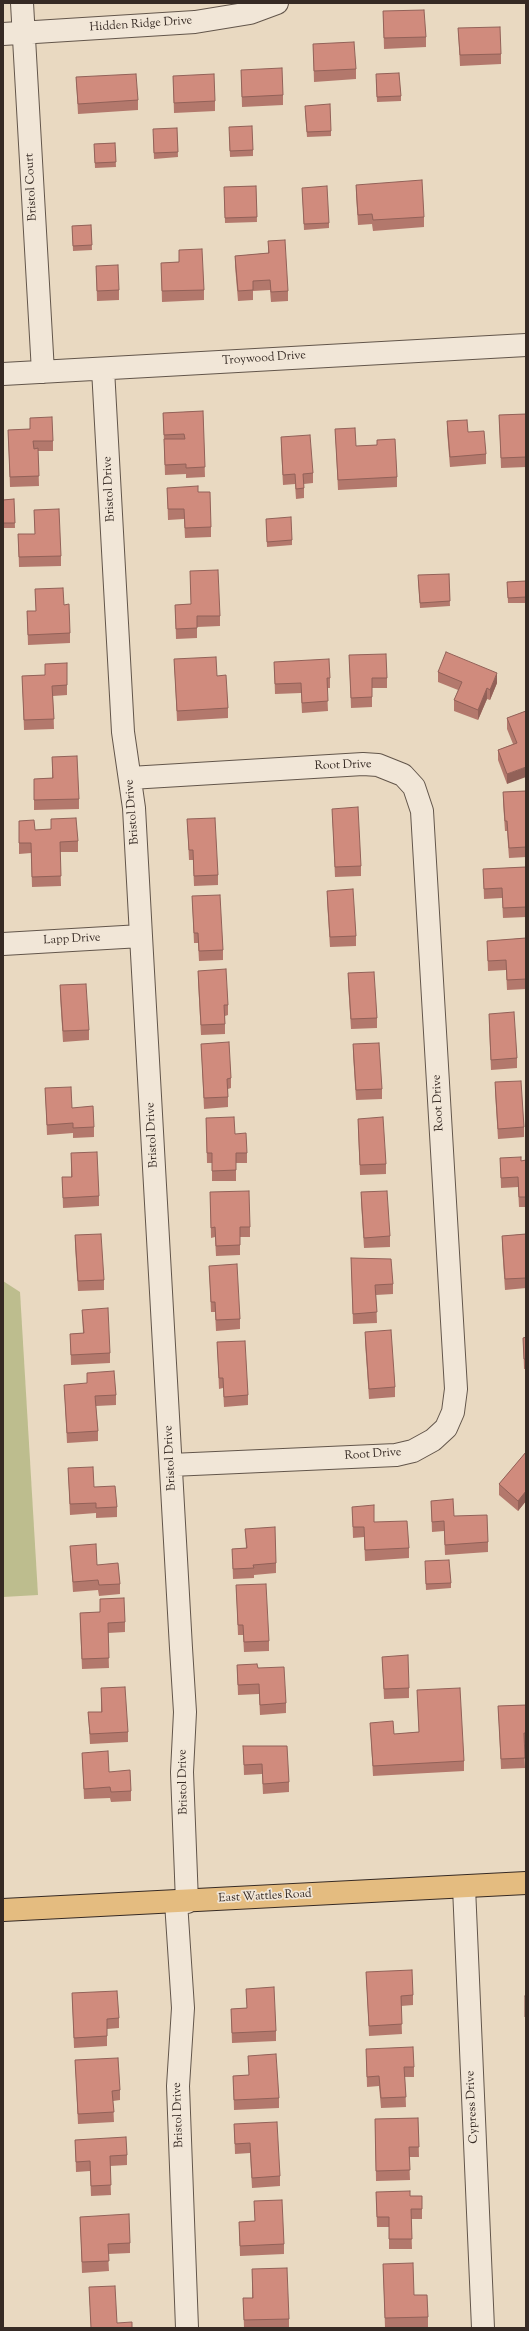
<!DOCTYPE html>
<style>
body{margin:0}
#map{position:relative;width:529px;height:2331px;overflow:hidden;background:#e9d9c1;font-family:"Sorts Mill Goudy",serif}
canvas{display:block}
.frame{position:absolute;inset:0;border:4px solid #362a24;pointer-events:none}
</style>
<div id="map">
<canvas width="529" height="2331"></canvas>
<div class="frame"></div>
</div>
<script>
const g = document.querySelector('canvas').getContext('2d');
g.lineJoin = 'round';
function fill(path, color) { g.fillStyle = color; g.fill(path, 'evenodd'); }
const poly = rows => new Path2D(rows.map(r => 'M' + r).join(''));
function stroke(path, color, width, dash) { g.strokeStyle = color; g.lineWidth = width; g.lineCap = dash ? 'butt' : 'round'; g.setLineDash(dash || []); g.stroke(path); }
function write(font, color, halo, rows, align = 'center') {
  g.font = font + ' "Sorts Mill Goudy",serif'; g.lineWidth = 3.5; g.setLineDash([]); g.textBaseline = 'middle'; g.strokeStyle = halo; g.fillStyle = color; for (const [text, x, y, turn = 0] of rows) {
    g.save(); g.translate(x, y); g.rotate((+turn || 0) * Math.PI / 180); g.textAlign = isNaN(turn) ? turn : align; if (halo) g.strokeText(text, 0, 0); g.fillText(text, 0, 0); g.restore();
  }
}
fill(poly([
 [3,1281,20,1292,38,1595,3,1597]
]), '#bdbd8e');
const minor = poly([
 [22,3,43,372],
 [3,34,195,22,250,13,277,3],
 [103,369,123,732,134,808,141,936,181,1648,185,1712,182,1772,187,1902],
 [3,374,526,345],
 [130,778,363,764,378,765,403,775,414,787,422,811,456,1389,453,1412,446,1428,433,1440,413,1451,396,1455,171,1465],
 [3,944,141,936],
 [464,1887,483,2328],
 [176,1902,183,2008,178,2086,187,2328]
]);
const major = poly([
 [3,1910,526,1883]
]);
stroke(minor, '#63564b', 24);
stroke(major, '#362a24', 24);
stroke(minor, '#f1e6d7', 22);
stroke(major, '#e4bc80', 22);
fill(poly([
 [383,11,426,37,426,47,384,49],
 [458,28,501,54,501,64,460,66],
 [313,44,356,69,356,79,314,82],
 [241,70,283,95,283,105,242,107],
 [173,76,215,101,215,111,174,113],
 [76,77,138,100,138,110,78,114],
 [376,79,401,96,401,101,377,102],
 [305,111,331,131,331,136,307,137],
 [177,128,178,157,154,159,153,134],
 [229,132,253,150,253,156,230,157],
 [115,143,116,167,95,168,94,144],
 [356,185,424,217,424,227,373,231,372,224,358,225,356,195],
 [256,186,257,222,225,223,224,187],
 [302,188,329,223,329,228,304,230],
 [91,225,92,250,73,251,72,226],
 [268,241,288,291,288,301,271,302,270,290,253,291,253,300,238,301,235,266,235,256,268,253],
 [179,250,204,290,204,300,162,302,161,263,179,262],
 [96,266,119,290,119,300,97,301],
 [203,411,205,477,186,478,186,474,165,475,163,413],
 [526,414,526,467,501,468,499,415],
 [30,418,53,441,53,451,38,451,39,486,10,487,8,430,30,429],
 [447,421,468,432,486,454,486,464,450,467,447,431],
 [335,429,356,446,377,445,377,440,397,477,397,487,338,490],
 [281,437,313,473,313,483,304,484,304,498,296,499,295,484,283,485,281,447],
 [167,488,198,492,211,527,211,537,185,538,184,519,168,520],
 [14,499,15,528,3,528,3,500],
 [34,510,61,556,61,566,19,567,18,534,35,534],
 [266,519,292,540,292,545,267,547],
 [190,571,220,616,220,626,197,627,197,638,176,639,175,605,191,604],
 [449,574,450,606,420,608,418,580],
 [526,581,526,603,508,603,507,582],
 [35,589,64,605,70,633,70,643,28,645,27,611,36,611],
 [349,655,387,678,387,688,372,688,372,707,351,708],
 [174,659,228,708,228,718,177,721],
 [274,662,330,678,330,688,327,688,328,711,302,713,301,693,275,694],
 [45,664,67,685,67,695,53,696,54,729,24,730,22,676,45,675],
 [438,672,497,683,490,700,487,699,478,720,454,711,454,700,458,690,438,682],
 [526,711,507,784,498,760,498,750,513,744,507,729,507,718],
 [52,757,79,799,79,809,34,810,34,779,52,778],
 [526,791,526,857,509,858,507,831,505,831,503,802,503,792],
 [332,809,361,866,361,876,335,877],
 [51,819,78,841,78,852,60,852,61,886,32,887,31,853,19,854,19,821,35,830,51,829],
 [187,819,218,875,218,885,194,886,193,860,189,860],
 [526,867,526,917,503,918,502,898,484,899,483,869],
 [327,891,356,936,356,946,330,947,327,901],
 [192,896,223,950,223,960,199,961,198,943,194,943],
 [526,938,526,989,507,990,506,970,488,971,487,941],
 [198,971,228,1005,228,1015,225,1016,225,1034,201,1035,198,981],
 [348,973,377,1018,377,1028,351,1029,348,983],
 [60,985,89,1030,89,1040,63,1042,60,996],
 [489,1014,517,1058,517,1068,491,1070,489,1024],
 [201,1044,231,1078,231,1088,228,1089,228,1107,204,1109],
 [353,1044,382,1089,382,1099,356,1100,353,1054],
 [495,1082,524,1127,524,1137,498,1139,495,1092],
 [45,1088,72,1108,94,1127,94,1137,73,1138,73,1133,47,1135],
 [206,1118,235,1134,247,1153,247,1163,236,1163,236,1181,212,1181,212,1163,207,1163],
 [358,1119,386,1164,386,1174,360,1175,358,1129],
 [71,1153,99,1196,99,1206,63,1208,62,1177,71,1177],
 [500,1158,521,1161,526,1160,526,1207,519,1207,518,1187,501,1188],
 [210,1192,250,1227,250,1237,240,1237,240,1255,216,1256,215,1237,211,1238],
 [361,1192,390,1236,390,1247,364,1248,361,1202],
 [526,1234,526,1288,505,1290,502,1246,502,1236],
 [75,1235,104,1280,104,1290,78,1291,75,1246],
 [351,1258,393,1284,393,1294,376,1295,377,1323,353,1324],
 [209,1266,240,1319,240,1329,216,1331,215,1312,211,1312],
 [82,1310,110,1353,110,1363,71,1365,70,1334,83,1333],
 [365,1332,395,1387,395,1397,369,1399,365,1342],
 [526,1337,526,1369,524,1369,523,1338],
 [217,1342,248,1395,248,1405,224,1407,223,1388,219,1389],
 [87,1373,116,1395,116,1405,96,1406,98,1431,98,1441,67,1443,64,1385,87,1384],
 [526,1452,526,1501,518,1511,499,1495,499,1484],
 [68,1468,94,1487,117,1507,117,1517,96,1518,96,1513,70,1515],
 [431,1501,488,1542,488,1552,445,1555,444,1531,432,1532],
 [352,1507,374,1522,409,1548,409,1558,365,1561,364,1537,353,1538],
 [245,1529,276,1563,276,1573,254,1575,254,1578,233,1579,232,1549,246,1548],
 [70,1546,97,1565,120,1584,120,1594,99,1596,98,1590,73,1592],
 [425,1567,451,1583,451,1588,426,1590],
 [236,1585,269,1641,269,1651,244,1652,243,1635,238,1635],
 [100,1599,125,1622,125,1632,108,1633,109,1668,82,1669,80,1623,80,1613,100,1612],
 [382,1657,409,1688,409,1698,384,1699],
 [237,1665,258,1668,286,1703,286,1713,260,1715,259,1694,238,1695],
 [101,1688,128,1732,128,1742,90,1744,88,1712,101,1712],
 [417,1690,464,1761,464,1771,373,1776,370,1723,394,1734,419,1732],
 [526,1705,526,1743,524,1743,525,1768,501,1769,498,1706],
 [243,1746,289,1782,289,1792,263,1794,262,1774,244,1775],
 [82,1753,109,1772,131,1791,131,1801,111,1802,110,1798,84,1799],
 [366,1972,413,1995,413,2005,401,2006,402,2034,369,2036],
 [246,1989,276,2031,276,2041,232,2043,231,2009,247,2008],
 [72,1993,119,2018,119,2028,107,2029,107,2046,74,2048],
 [525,1996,526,1996,526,2027,525,2027],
 [366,2049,414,2067,414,2077,405,2077,406,2107,381,2108,379,2086,367,2087],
 [248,2056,279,2098,279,2108,234,2110,233,2076,249,2075],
 [75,2060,120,2090,120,2100,113,2101,114,2122,78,2124],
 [418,2118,419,2157,409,2157,410,2180,376,2181,375,2119],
 [234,2124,280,2176,280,2186,252,2188,250,2153,235,2154],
 [75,2140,127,2155,127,2165,110,2166,111,2195,91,2196,90,2171,76,2172],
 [376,2192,410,2196,422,2196,422,2219,411,2219,412,2249,389,2249,389,2227,377,2227],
 [254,2201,284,2244,284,2254,240,2256,239,2222,255,2221],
 [80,2217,130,2243,130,2253,108,2254,109,2271,82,2273],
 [383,2264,414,2295,428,2317,428,2327,385,2328],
 [252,2269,289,2319,289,2328,244,2328,243,2298,252,2298],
 [89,2287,117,2323,132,2328,91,2328]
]), '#b3786c');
fill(poly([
 [497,673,497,683,490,700,490,690],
 [487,688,487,699,478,720,478,710],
 [526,767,526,777,507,784,507,774],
 [526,1491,526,1501,518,1511,518,1501]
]), '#926158');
const building = poly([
 [424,10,426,37,384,38,383,11,424,10],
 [500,27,501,54,460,55,458,28,500,27],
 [354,42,356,69,314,71,313,44,354,42],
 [282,68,283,95,242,97,241,70,282,68],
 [399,73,401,96,377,97,376,74,399,73],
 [136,74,138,100,78,104,76,77,136,74],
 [214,74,215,101,174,103,173,76,214,74],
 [330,104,331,131,307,132,305,106,330,104],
 [252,126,253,150,230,151,229,127,252,126],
 [177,128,178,152,154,153,153,129,177,128],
 [115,143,116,162,95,163,94,144,115,143],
 [422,180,424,217,373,220,372,214,358,215,356,185,422,180],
 [256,186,257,217,225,218,224,187,256,186],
 [327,186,329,223,304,224,302,188,327,186],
 [91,225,92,245,73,246,72,226,91,225],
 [285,240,288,291,271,292,270,280,253,281,253,290,238,291,235,256,269,253,268,241,285,240],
 [202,249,204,290,162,291,161,263,179,262,179,250,202,249],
 [118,265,119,290,97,291,96,266,118,265],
 [203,411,205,467,186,468,186,464,165,465,164,439,185,439,184,434,164,435,163,413,203,411],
 [526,414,526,457,501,458,499,415,526,414],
 [52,417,53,441,33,441,34,449,38,448,39,476,10,477,8,430,30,429,30,418,52,417],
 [467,420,468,432,484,431,486,454,450,457,447,421,467,420],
 [355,428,356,446,377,445,377,440,395,439,397,477,338,480,335,429,355,428],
 [310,435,313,473,303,474,304,488,296,489,295,474,283,475,281,437,310,435],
 [198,486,198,492,210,492,211,527,185,528,184,509,168,509,167,488,198,486],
 [14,499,15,523,3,523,3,500,14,499],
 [59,509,61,556,19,557,18,534,35,534,34,510,59,509],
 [291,517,292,540,267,542,266,519,291,517],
 [218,570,220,616,197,616,197,628,176,629,175,605,191,604,190,571,218,570],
 [449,574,450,601,420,603,418,575,449,574],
 [526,581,526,597,508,598,507,582,526,581],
 [63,588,64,605,69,604,70,633,28,635,27,611,36,611,35,589,63,588],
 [446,652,497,673,490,690,487,688,478,710,454,700,462,682,438,672,446,652],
 [386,654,387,678,372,678,372,697,351,698,349,655,386,654],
 [216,657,217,676,226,675,228,708,177,711,174,659,216,657],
 [329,659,330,678,327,678,328,701,302,703,301,683,275,684,274,662,329,659],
 [67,663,67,685,52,686,54,719,24,720,22,676,45,675,45,664,67,663],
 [526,711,526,767,507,774,498,750,517,743,507,718,526,711],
 [77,756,79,799,34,800,34,779,53,778,52,757,77,756],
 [526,791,526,847,509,848,507,821,505,821,503,792,526,791],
 [358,807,361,866,335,867,332,809,358,807],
 [76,818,78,841,60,842,61,876,32,877,31,843,19,843,19,821,34,820,35,830,51,829,51,819,76,818],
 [215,818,218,875,194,876,193,850,189,850,187,819,215,818],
 [526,867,526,907,503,908,502,888,484,889,483,869,526,867],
 [353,889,356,936,330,937,327,891,353,889],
 [220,895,223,950,199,951,198,933,194,933,192,896,220,895],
 [526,938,526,979,507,980,506,960,488,961,487,941,526,938],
 [226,969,228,1005,224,1005,225,1024,201,1025,198,971,226,969],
 [374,972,377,1018,351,1019,348,973,374,972],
 [86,984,89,1030,63,1031,60,985,86,984],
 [514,1012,517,1058,491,1060,489,1014,514,1012],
 [229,1042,231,1078,227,1079,228,1097,204,1098,201,1044,229,1042],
 [379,1043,382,1089,356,1090,353,1044,379,1043],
 [521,1081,524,1127,498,1129,495,1082,521,1081],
 [71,1087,72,1108,93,1106,94,1127,73,1128,73,1123,47,1125,45,1088,71,1087],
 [234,1117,235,1134,246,1133,247,1153,236,1153,236,1170,212,1171,212,1153,207,1153,206,1118,234,1117],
 [383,1117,386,1164,360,1165,358,1119,383,1117],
 [97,1152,99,1196,63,1198,62,1177,72,1177,71,1153,97,1152],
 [521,1157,521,1161,526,1160,526,1197,519,1197,518,1177,501,1178,500,1158,521,1157],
 [249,1191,250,1227,240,1227,240,1245,216,1246,215,1227,211,1228,210,1192,249,1191],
 [387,1191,390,1236,364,1238,361,1192,387,1191],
 [101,1234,104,1280,78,1281,75,1235,101,1234],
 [526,1234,526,1278,505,1279,502,1236,526,1234],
 [351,1258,391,1259,393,1284,375,1285,377,1312,353,1314,351,1258],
 [237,1264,240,1319,216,1320,215,1302,211,1302,209,1266,237,1264],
 [108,1308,110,1353,71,1355,70,1334,84,1333,82,1310,108,1308],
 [391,1330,395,1387,369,1389,365,1332,391,1330],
 [526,1337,526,1359,524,1359,523,1338,526,1337],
 [245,1341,248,1395,224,1397,223,1378,219,1378,217,1342,245,1341],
 [114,1371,116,1395,95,1396,98,1431,67,1433,64,1385,87,1383,87,1373,114,1371],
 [526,1452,526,1491,518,1501,499,1484,526,1452],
 [93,1467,94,1487,115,1486,117,1507,96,1508,96,1503,70,1504,68,1468,93,1467],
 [453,1499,454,1516,487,1515,488,1542,445,1545,444,1521,432,1522,431,1501,453,1499],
 [374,1505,374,1522,407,1521,409,1548,365,1550,364,1527,353,1527,352,1507,374,1505],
 [275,1527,276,1563,253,1565,254,1568,233,1569,232,1549,247,1548,245,1529,275,1527],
 [96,1544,97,1565,118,1563,120,1584,99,1585,98,1580,73,1582,70,1546,96,1544],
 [449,1560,451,1583,426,1584,425,1561,449,1560],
 [266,1584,269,1641,244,1642,243,1625,238,1625,236,1585,266,1584],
 [124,1598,125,1622,108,1623,109,1658,82,1659,80,1613,100,1612,100,1599,124,1598],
 [408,1655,409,1688,384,1689,382,1657,408,1655],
 [257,1664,258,1668,284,1667,286,1703,260,1705,259,1684,238,1685,237,1665,257,1664],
 [125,1687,128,1732,90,1734,88,1712,102,1712,101,1688,125,1687],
 [460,1688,464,1761,373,1766,370,1723,393,1721,394,1734,419,1732,417,1690,460,1688],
 [526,1705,526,1733,524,1733,525,1758,501,1759,498,1706,526,1705],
 [243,1746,287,1746,289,1782,263,1784,262,1764,244,1765,243,1746],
 [108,1751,109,1772,130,1770,131,1791,111,1792,110,1787,84,1789,82,1753,108,1751],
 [412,1970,413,1995,401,1996,402,2024,369,2026,366,1972,412,1970],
 [274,1987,276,2031,232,2033,231,2009,247,2008,246,1989,274,1987],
 [117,1991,119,2018,107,2019,107,2036,74,2038,72,1993,117,1991],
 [525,1996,526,1996,526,2017,525,2017,525,1996],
 [413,2047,414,2067,404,2067,406,2097,381,2098,379,2076,367,2077,366,2049,413,2047],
 [276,2054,279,2098,234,2100,233,2076,249,2075,248,2056,276,2054],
 [118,2058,120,2090,112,2091,114,2112,78,2114,75,2060,118,2058],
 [418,2118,419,2147,409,2147,410,2170,376,2171,375,2119,418,2118],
 [277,2122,280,2176,252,2178,250,2143,235,2144,234,2124,277,2122],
 [126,2137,127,2155,110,2156,111,2185,91,2186,90,2161,76,2162,75,2140,126,2137],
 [410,2191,410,2196,422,2196,422,2209,411,2209,412,2239,389,2239,389,2217,377,2217,376,2192,410,2191],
 [282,2200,284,2244,240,2246,239,2222,255,2221,254,2201,282,2200],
 [129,2214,130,2243,108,2244,109,2261,82,2262,80,2217,129,2214],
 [413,2263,414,2295,427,2295,428,2317,385,2318,383,2264,413,2263],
 [287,2268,289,2319,244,2320,243,2298,253,2298,252,2269,287,2268],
 [115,2286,117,2323,132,2322,132,2328,91,2328,89,2287,115,2286]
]);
fill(building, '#d08b7d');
stroke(building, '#926158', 1);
write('12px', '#362a24', '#f1e6d7', [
 ["Hidden Ridge Drive",141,25,-4],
 ["Bristol Court",32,187,-93],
 ["Troywood Drive",264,359,-4],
 ["Bristol Drive",110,489,-93],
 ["Root Drive",343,766,-2],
 ["Bristol Drive",133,812,-95],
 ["Lapp Drive",72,940,-3],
 ["Root Drive",439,1103,-93],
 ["Bristol Drive",153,1135,-93],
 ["Root Drive",373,1455,-4],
 ["Bristol Drive",171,1458,-93],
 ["Bristol Drive",184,1782,-91],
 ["East Wattles Road",265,1897,-3],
 ["Cypress Drive",473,2107,-93],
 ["Bristol Drive",179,2115,-92]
]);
</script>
